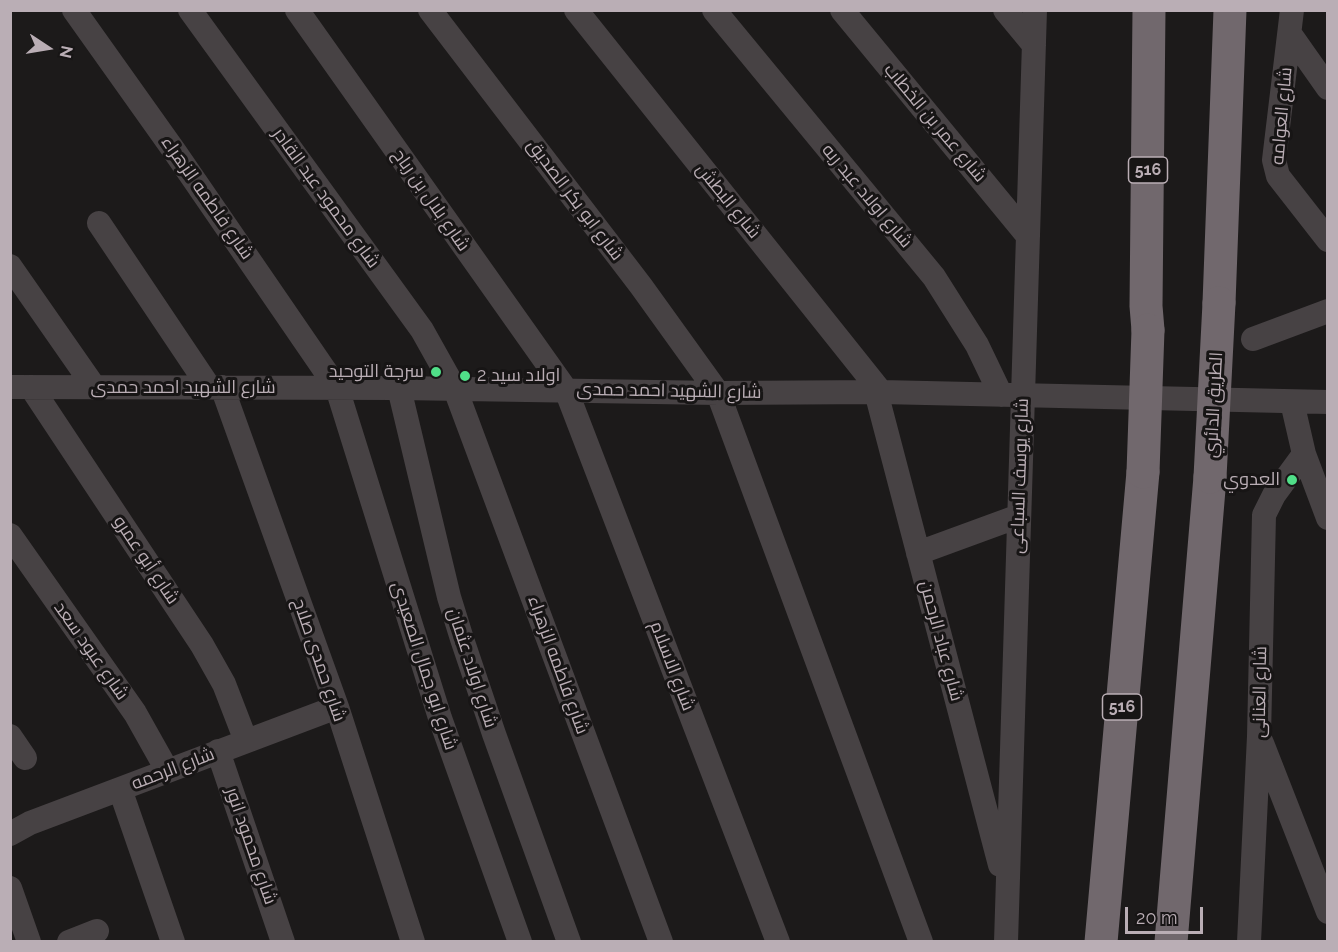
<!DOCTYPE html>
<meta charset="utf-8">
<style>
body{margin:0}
#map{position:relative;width:1338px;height:952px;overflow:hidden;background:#1c1a1a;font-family:Raleway,sans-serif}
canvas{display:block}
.frame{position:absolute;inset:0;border:12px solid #baaeb5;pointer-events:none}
.north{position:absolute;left:18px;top:18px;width:60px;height:60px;-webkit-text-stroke:4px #171515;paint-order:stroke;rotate:102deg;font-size:16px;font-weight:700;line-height:24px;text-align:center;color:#baaeb5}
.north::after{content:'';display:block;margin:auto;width:21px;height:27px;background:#baaeb5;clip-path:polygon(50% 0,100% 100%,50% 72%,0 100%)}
.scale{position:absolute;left:1125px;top:907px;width:78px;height:27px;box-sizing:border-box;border:3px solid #baaeb5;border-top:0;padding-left:8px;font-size:18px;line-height:21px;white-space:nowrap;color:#baaeb5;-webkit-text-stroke:4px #171515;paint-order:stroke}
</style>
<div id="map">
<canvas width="1338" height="952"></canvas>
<div class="frame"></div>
<div class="north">N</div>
<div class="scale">20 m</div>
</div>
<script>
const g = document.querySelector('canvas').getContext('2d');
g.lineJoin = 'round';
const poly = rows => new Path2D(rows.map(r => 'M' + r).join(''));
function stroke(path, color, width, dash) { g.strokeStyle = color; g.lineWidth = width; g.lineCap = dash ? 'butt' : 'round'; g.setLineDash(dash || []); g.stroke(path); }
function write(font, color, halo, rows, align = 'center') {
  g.font = font + ' Raleway,Cairo,sans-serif'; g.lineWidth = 6; g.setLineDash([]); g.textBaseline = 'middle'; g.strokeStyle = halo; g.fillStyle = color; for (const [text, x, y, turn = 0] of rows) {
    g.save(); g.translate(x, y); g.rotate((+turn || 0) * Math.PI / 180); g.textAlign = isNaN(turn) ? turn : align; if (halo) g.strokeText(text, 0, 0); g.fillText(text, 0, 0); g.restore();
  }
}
stroke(poly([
 [74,10,175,152,337,388,440,718,520,942],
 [190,10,422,330,455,389,661,942],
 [297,10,566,390,778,942],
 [430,10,641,286,718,393,921,942],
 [576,10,881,392],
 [714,10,934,277,977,345,1001,395],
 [842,10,1028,236],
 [1005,10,1034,45],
 [1292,10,1274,160,1278,176,1328,240],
 [1290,34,1328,88],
 [99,223,209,387],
 [10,266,95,388],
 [1253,339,1328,311],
 [10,387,399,388,718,393,881,392,1328,402],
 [31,387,202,645,224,684,246,741],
 [222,387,337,707,413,942],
 [399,388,449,597,462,639,494,734,569,942],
 [876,392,1000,865],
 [1292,402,1304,454,1328,518],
 [10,535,135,713,167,770],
 [918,553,1019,516],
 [10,736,25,758],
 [1262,743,1328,912],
 [218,751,283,942],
 [120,789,173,942],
 [10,834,30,823,337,707],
 [10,888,29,942],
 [69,942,97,931],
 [1006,942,1035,10],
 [1249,942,1259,736,1264,515,1274,495,1304,454]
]), '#474244', 24);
stroke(poly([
 [1219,303,1230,10],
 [1148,330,1146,306,1149,10],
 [1101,942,1143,472],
 [1171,942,1210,477]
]), '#71686d', 33);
stroke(poly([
 [1143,472,1148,330],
 [1210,477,1219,303]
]), '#71686d', 33);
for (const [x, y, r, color] of [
 [436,372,6,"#50de88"],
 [465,376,6,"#50de88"],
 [1292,480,6,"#50de88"]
]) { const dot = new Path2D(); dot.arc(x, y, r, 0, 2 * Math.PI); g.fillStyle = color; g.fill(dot); stroke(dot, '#171515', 2); }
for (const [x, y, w] of [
 [1148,170,39],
 [1122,707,39]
]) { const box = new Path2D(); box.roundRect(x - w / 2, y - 13, w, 26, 4.5); g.fillStyle = '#171515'; g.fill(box); stroke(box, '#baaeb5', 1.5); }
write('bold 16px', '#baaeb5', null, [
 ["516",1148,170],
 ["516",1122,707]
]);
write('18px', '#baaeb5', '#171515', [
 ["شارع العوامه",1282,116,-85],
 ["شارع عمر بن الخطاب",935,123,50],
 ["شارع اولاد عبد ربه",867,196,50],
 ["شارع فاطمه الزهراء",207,198,55],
 ["شارع محمود عبد القادر",326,198,54],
 ["شارع بلال بن رباح",431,200,55],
 ["شارع ابو بكر الصديق",575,200,53],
 ["شارع البطش",728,201,51],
 ["شارع الشهيد احمد حمدى",183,388],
 ["شارع الشهيد احمد حمدى",669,391,1],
 ["الطريق الدائري",1214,405,-87],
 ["شارع يوسف السباعى",1020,476,-88],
 ["شارع أبو عمرو",146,560,56],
 ["شارع عباد الرحمن",941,641,75],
 ["شارع عبود سعد",91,651,55],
 ["شارع حمدى صلاح",319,660,71],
 ["شارع فاطمه الزهراء",558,665,70],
 ["شارع ابو جمال الصعيدى",424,666,72],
 ["شارع الاسلام",672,666,69],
 ["شارع اولاد عثمان",472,668,72],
 ["شارع العنانى",1260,692,-89],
 ["شارع الرحمه",173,769,-21],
 ["شارع محمود انور",251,846,71]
]);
write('18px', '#baaeb5', '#171515', [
 ["سرجة التوحيد",424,372],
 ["اولاد سيد 2",477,376,"left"],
 ["العدوي",1280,480]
], 'right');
</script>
